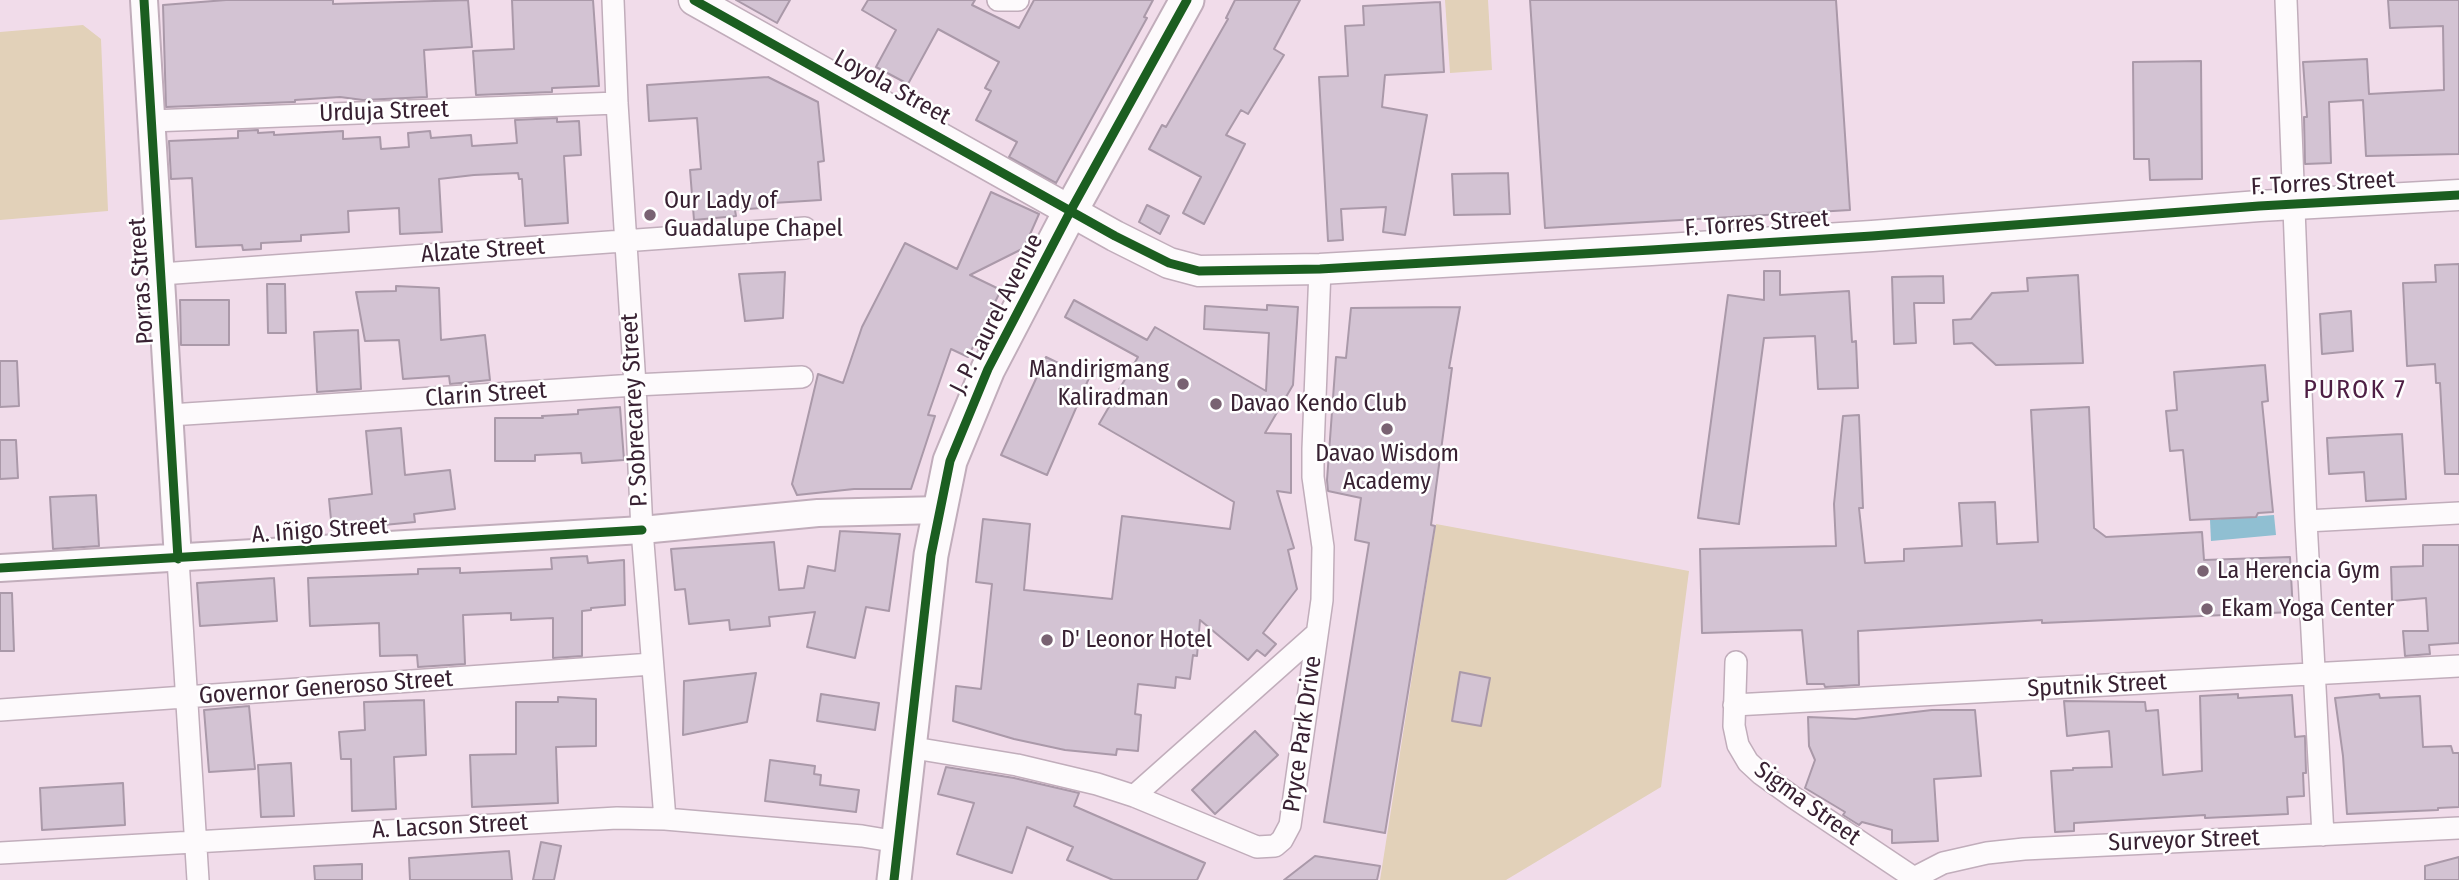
<!DOCTYPE html>
<meta charset="utf-8">
<style>
body{margin:0}
canvas{display:block;background:#f1dcea}
</style>
<canvas width="2459" height="880"></canvas>
<script>
const g = document.querySelector('canvas').getContext('2d');
g.lineJoin = 'round';
function fill(path, color) { g.fillStyle = color; g.fill(path, 'evenodd'); }
const poly = rows => new Path2D(rows.map(r => 'M' + r).join(''));
function stroke(path, color, width, dash) { g.strokeStyle = color; g.lineWidth = width; g.lineCap = dash ? 'butt' : 'round'; g.setLineDash(dash || []); g.stroke(path); }
function write(font, color, halo, rows, align = 'center') {
  g.font = font + ' "Fira Sans Condensed",sans-serif'; g.lineWidth = 5; g.setLineDash([]); g.textBaseline = 'middle'; g.strokeStyle = halo; g.fillStyle = color; for (const [text, x, y, turn = 0] of rows) {
    g.save(); g.translate(x, y); g.rotate((+turn || 0) * Math.PI / 180); g.textAlign = isNaN(turn) ? turn : align; if (halo) g.strokeText(text, 0, 0); g.fillText(text, 0, 0); g.restore();
  }
}
fill(poly([
 [1445,0,1488,0,1492,70,1450,73],
 [83,25,101,39,108,211,0,220,0,32],
 [1436,524,1689,571,1661,787,1506,880,1380,880]
]), '#e2d1b9');
fill(poly([
 [2274,515,2276,535,2211,541,2210,520]
]), '#90bfd2');
const building = poly([
 [226,0,333,0,333,4,468,0,472,47,424,50,427,97,363,100,340,97,295,100,295,102,293,102,166,107,163,5,226,0],
 [512,0,593,0,599,86,552,88,552,92,476,95,473,51,514,49,512,0],
 [736,0,790,0,777,23,736,0],
 [868,0,975,0,972,5,1019,28,1034,0,1153,0,1144,17,1147,18,1056,183,1009,157,1017,142,976,120,991,91,985,88,999,62,938,29,908,84,876,67,896,30,862,10,868,0],
 [1235,0,1300,0,1274,49,1284,55,1248,114,1241,110,1226,135,1245,144,1204,224,1183,213,1201,177,1149,149,1162,125,1166,127,1228,19,1226,18,1235,0],
 [1530,0,1836,0,1850,210,1545,228,1530,0],
 [2388,0,2459,0,2459,154,2366,156,2363,100,2329,102,2331,163,2305,164,2304,117,2307,117,2303,62,2367,59,2369,94,2444,90,2443,26,2390,28,2388,0],
 [1440,2,1444,72,1385,75,1382,107,1427,115,1405,235,1383,232,1386,207,1341,209,1343,240,1328,241,1319,77,1348,76,1345,26,1364,25,1363,6,1440,2],
 [2201,61,2202,179,2150,180,2149,159,2134,159,2133,62,2201,61],
 [768,77,818,102,824,161,818,162,821,200,773,203,774,207,735,210,736,216,694,220,690,170,701,169,697,118,649,121,647,85,768,77],
 [557,118,557,122,579,121,581,155,564,156,568,223,525,226,522,179,519,179,518,173,474,175,439,179,442,232,400,234,399,208,348,211,349,232,301,235,301,241,261,243,261,249,243,250,242,245,196,247,192,178,171,179,169,141,238,138,238,131,258,130,258,133,274,132,274,135,343,131,343,139,380,137,381,149,409,147,408,133,430,131,431,138,471,135,472,146,517,143,515,120,557,118],
 [1508,173,1510,214,1454,215,1452,174,1508,173],
 [991,192,1039,214,1024,248,970,275,1001,290,968,357,951,349,928,415,935,416,911,489,854,489,797,495,792,484,818,374,843,383,862,327,905,243,957,269,991,192],
 [1147,205,1169,216,1160,234,1139,222,1147,205],
 [2459,264,2459,474,2445,474,2440,383,2436,383,2435,364,2407,366,2403,283,2436,282,2435,265,2459,264],
 [1764,271,1780,271,1780,295,1849,291,1852,342,1856,341,1858,388,1818,389,1815,336,1764,338,1739,524,1698,518,1728,295,1764,300,1764,271],
 [785,272,783,318,745,321,739,274,785,272],
 [2078,275,2083,363,1996,365,1972,343,1954,344,1953,320,1971,319,1992,293,2028,291,2027,278,2078,275],
 [1943,276,1944,303,1914,303,1916,343,1894,344,1892,277,1943,276],
 [267,284,285,284,286,333,268,333,267,284],
 [396,286,439,288,441,340,485,335,490,380,450,384,449,376,403,379,399,340,365,341,356,292,396,291,396,286],
 [180,300,229,300,229,345,181,345,180,300],
 [1074,300,1147,340,1155,327,1266,391,1269,333,1204,329,1205,306,1267,310,1267,305,1298,307,1293,385,1265,433,1291,434,1291,493,1277,491,1294,548,1288,550,1297,589,1263,633,1276,644,1265,656,1257,650,1248,660,1200,620,1197,656,1193,655,1190,679,1176,677,1175,688,1138,684,1135,714,1141,715,1138,751,1117,749,1116,755,1065,750,1014,739,953,721,956,686,981,689,992,584,976,582,983,519,1030,524,1024,590,1112,599,1122,516,1230,529,1234,502,1099,424,1138,357,1065,317,1074,300],
 [1460,307,1449,368,1452,368,1431,525,1435,526,1385,833,1324,822,1369,543,1355,540,1361,498,1328,491,1327,480,1336,357,1346,358,1351,308,1460,307],
 [2351,311,2353,351,2322,354,2320,314,2351,311],
 [358,330,361,389,317,392,314,332,358,330],
 [1046,357,1089,378,1047,475,1001,455,1046,357],
 [0,361,17,361,19,406,0,407,0,361],
 [2265,365,2268,401,2262,402,2273,512,2258,513,2256,517,2190,520,2183,450,2170,451,2166,411,2177,410,2174,372,2265,365],
 [620,407,624,460,582,463,581,453,535,455,535,461,495,461,495,418,543,418,542,416,578,414,578,410,620,407],
 [2089,407,2094,528,2106,537,2202,532,2204,560,2290,557,2293,612,2042,623,2042,620,1858,631,1859,685,1825,687,1824,684,1807,684,1802,630,1702,633,1700,549,1836,546,1834,504,1843,416,1859,415,1863,508,1859,508,1865,563,1904,561,1904,549,1962,546,1959,503,1995,502,1997,544,2038,542,2031,410,2089,407],
 [401,428,405,475,450,470,455,509,414,514,415,522,332,530,329,499,372,494,366,431,401,428],
 [2402,434,2406,499,2366,501,2364,472,2329,474,2327,438,2402,434],
 [0,440,16,440,18,478,0,479,0,440],
 [96,495,99,546,53,549,50,497,96,495],
 [840,531,900,534,889,611,866,607,855,658,807,647,815,612,769,617,770,626,730,630,729,620,689,624,685,589,675,590,671,549,774,542,779,590,804,588,808,566,835,571,840,531],
 [2423,545,2459,545,2459,643,2429,645,2430,654,2405,656,2403,631,2428,631,2426,598,2392,601,2391,567,2423,566,2423,545],
 [587,556,588,563,624,560,625,605,591,608,591,610,582,611,582,656,553,658,553,618,511,620,511,613,463,615,465,664,418,667,417,655,380,656,379,623,310,626,308,578,418,574,418,569,460,568,460,573,552,569,551,558,587,556],
 [274,578,277,621,200,626,197,583,274,578],
 [0,593,12,593,14,651,0,651,0,593],
 [1460,672,1490,678,1481,726,1452,721,1460,672],
 [756,673,747,722,683,735,684,681,756,673],
 [821,694,879,703,875,730,817,721,821,694],
 [2238,694,2238,698,2292,695,2295,737,2305,736,2306,773,2303,773,2304,796,2287,797,2288,814,2205,818,2205,815,2074,823,2074,831,2055,832,2051,771,2073,770,2073,768,2112,767,2109,731,2067,736,2064,701,2145,702,2146,711,2158,710,2163,775,2202,771,2200,696,2238,694],
 [2379,694,2380,698,2420,696,2423,747,2451,746,2453,753,2459,753,2459,807,2438,808,2438,810,2347,814,2343,756,2335,698,2379,694],
 [558,697,596,699,596,746,556,747,558,803,472,807,470,755,516,754,516,702,558,702,558,697],
 [424,700,426,755,394,757,396,809,352,811,351,759,341,759,339,732,365,730,364,702,424,700],
 [249,706,255,769,209,772,204,710,249,706],
 [1932,710,1975,710,1981,776,1934,779,1938,841,1892,843,1892,830,1862,822,1859,825,1843,815,1845,812,1805,788,1815,760,1809,746,1808,717,1855,719,1932,710],
 [1255,731,1278,755,1215,814,1192,790,1255,731],
 [770,760,815,766,814,774,821,775,820,785,859,790,856,812,765,801,770,760],
 [291,763,294,816,261,817,258,765,291,763],
 [946,767,1014,778,1079,793,1074,806,1205,863,1197,880,1113,880,1067,860,1073,847,1027,827,1012,873,957,854,974,803,938,794,946,767],
 [123,783,125,825,42,830,40,788,123,783],
 [541,842,561,846,554,880,533,880,541,842],
 [509,851,512,880,410,880,409,858,509,851],
 [1315,856,1380,866,1377,880,1284,880,1315,856],
 [2459,857,2459,880,2425,880,2425,866,2459,857],
 [362,864,362,880,315,880,314,866,362,864]
]);
fill(building, '#d3c3d3');
stroke(building, '#aa99a9', 2);
const minor = poly([
 [613,0,617,103,635,385,642,530,665,819],
 [998,0,1018,0],
 [2286,0,2306,521,2323,835],
 [151,121,617,103],
 [161,274,805,228],
 [170,415,635,385,802,377],
 [2306,521,2459,513],
 [178,559,198,880],
 [1736,662,1734,726,1738,745,1748,762,1761,774,1793,797,1917,880],
 [1734,705,2459,666],
 [0,710,652,664],
 [908,747,1017,765,1097,784,1134,796,1257,847,1275,846,1282,840,1290,825,1322,600,1323,547,1313,477,1313,449,1320,269],
 [1134,796,1316,634],
 [0,853,617,818,665,819,759,827,862,836,898,842],
 [1910,880,1943,863,1987,853,2024,849,2459,828]
]);
const tertiary = poly([
 [144,0,178,559],
 [0,568,642,530,818,513,940,510]
]);
const secondary = poly([
 [694,0,1115,236,1169,263,1199,271,1320,269,1651,250,1872,236,2259,206,2459,195]
]);
const primary = poly([
 [894,880,931,555,950,461,988,369,1071,210,1187,0]
]);
stroke(minor, '#c1adbb', 24);
stroke(tertiary, '#c1adbb', 30);
stroke(secondary, '#c1adbb', 33);
stroke(primary, '#c1adbb', 37);
stroke(minor, '#fdfafc', 21);
stroke(tertiary, '#fdfafc', 26);
stroke(secondary, '#fdfafc', 30);
stroke(primary, '#fdfafc', 33);
stroke(poly([
 [144,0,178,559],
 [694,0,1115,236,1169,263,1199,271,1320,269,1651,250,1872,236,2259,206,2459,195],
 [0,568,642,530],
 [894,880,931,555,950,461,988,369,1071,210,1187,0]
]), '#1b5e20', 9);
for (const [x, y, r, color] of [
 [650,215,7,"#796272"],
 [1183,384,7,"#796272"],
 [1216,404,7,"#796272"],
 [1387,429,7,"#796272"],
 [2203,571,7,"#796272"],
 [2207,609,7,"#796272"],
 [1047,640,7,"#796272"]
]) { const dot = new Path2D(); dot.arc(x, y, r, 0, 2 * Math.PI); g.fillStyle = color; g.fill(dot); stroke(dot, '#fff', 2.5); }
write('24px', '#382132', '#fff', [
 ["Loyola Street",892,88,29],
 ["Urduja Street",384,112,-2],
 ["F. Torres Street",2323,184,-3],
 ["F. Torres Street",1757,224,-4],
 ["Alzate Street",483,251,-4],
 ["Porras Street",142,281,-94],
 ["J. P. Laurel Avenue",997,314,-63],
 ["Clarin Street",486,395,-4],
 ["P. Sobrecarey Street",635,410,-93],
 ["A. Iñigo Street",320,531,-4],
 ["Sputnik Street",2097,686,-3],
 ["Governor Generoso Street",326,688,-4],
 ["Pryce Park Drive",1303,734,-82],
 ["Sigma Street",1807,804,36],
 ["A. Lacson Street",450,827,-3],
 ["Surveyor Street",2184,841,-2]
]);
write('24px', '#382132', '#fff', [
 ["Our Lady of",664,201],
 ["Guadalupe Chapel",664,229],
 ["Mandirigmang",1169,370,"right"],
 ["Kaliradman",1169,398,"right"],
 ["Davao Kendo Club",1230,404],
 ["Davao Wisdom",1387,454,"center"],
 ["Academy",1387,482,"center"],
 ["La Herencia Gym",2217,571],
 ["Ekam Yoga Center",2221,609],
 ["D' Leonor Hotel",1061,640]
], 'left');
g.letterSpacing = '2px';
write('26px', '#4e1e44', '#fff', [
 ["PUROK 7",2355,391]
]);
g.letterSpacing = '0px';
</script>
